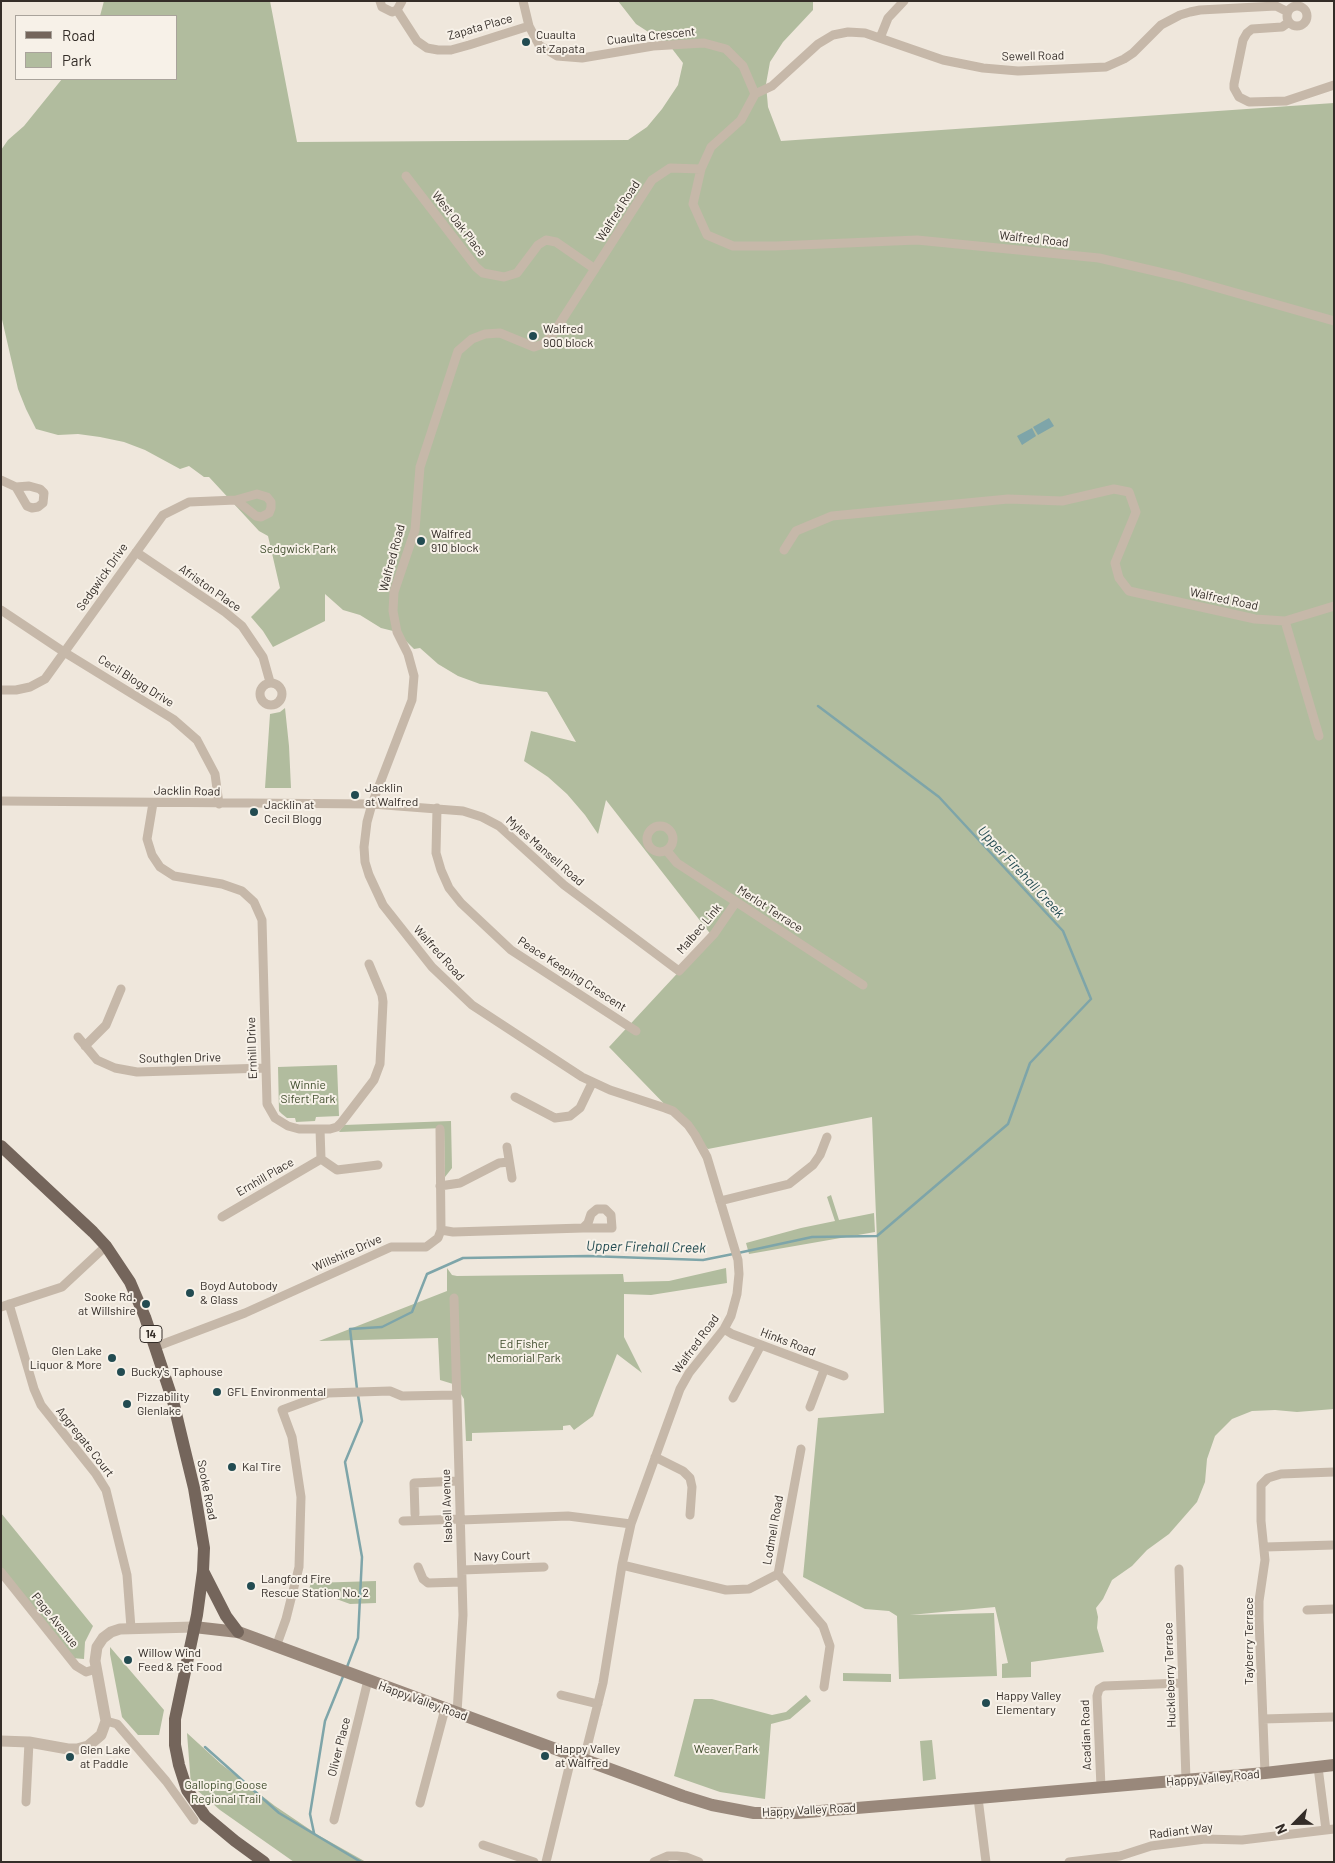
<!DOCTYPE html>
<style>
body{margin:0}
#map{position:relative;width:1335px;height:1863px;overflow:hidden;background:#efe7dc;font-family:Barlow,sans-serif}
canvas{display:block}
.frame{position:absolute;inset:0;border:2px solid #342d28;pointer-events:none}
.legend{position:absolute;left:15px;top:15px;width:162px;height:65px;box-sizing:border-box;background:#f7f1e8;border:1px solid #a9a39b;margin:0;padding:6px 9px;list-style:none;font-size:15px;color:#342d28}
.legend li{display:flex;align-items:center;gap:10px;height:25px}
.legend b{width:25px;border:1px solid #a9a39b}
.north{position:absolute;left:1270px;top:1798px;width:50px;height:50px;-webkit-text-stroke:4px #f7f1e8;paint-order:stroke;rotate:247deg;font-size:14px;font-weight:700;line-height:20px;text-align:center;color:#342d28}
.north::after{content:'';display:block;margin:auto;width:18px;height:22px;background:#342d28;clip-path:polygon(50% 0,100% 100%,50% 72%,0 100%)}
</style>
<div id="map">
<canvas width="1335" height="1863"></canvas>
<div class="frame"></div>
<ul class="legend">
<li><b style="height:6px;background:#74655b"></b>Road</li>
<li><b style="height:14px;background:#b1bc9e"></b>Park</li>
</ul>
<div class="north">N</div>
</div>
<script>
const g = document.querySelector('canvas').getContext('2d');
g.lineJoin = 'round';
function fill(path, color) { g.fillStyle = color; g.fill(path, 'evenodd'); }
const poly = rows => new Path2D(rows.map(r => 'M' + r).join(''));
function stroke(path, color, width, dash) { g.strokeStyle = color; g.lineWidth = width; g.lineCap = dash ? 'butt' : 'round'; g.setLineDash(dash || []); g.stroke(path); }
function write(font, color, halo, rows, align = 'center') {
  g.font = font + ' Barlow,sans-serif'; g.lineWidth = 4; g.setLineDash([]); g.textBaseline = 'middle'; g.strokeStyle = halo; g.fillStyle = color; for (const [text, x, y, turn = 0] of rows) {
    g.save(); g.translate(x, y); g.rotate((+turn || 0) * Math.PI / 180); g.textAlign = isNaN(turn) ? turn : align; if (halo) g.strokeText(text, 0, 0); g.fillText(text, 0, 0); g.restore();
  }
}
fill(poly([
 [104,1,270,1,297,142,628,140,647,127,662,109,678,85,683,63,670,46,636,24,618,1,813,1,813,10,783,42,770,62,766,84,768,107,781,141,1334,103,1334,1409,1297,1412,1275,1410,1252,1411,1232,1419,1215,1436,1207,1459,1205,1482,1197,1502,1169,1534,1147,1550,1132,1566,1112,1580,1103,1599,1096,1608,1098,1617,1097,1628,1104,1652,1031,1662,1031,1677,1002,1678,1002,1664,1008,1663,995,1607,910,1615,994,1613,997,1676,899,1679,897,1616,889,1611,865,1609,803,1577,818,1418,884,1413,872,1117,708,1149,609,1047,712,936,606,800,598,834,585,815,567,794,548,777,524,761,531,731,576,742,547,692,480,684,458,676,438,664,420,648,414,649,397,632,381,628,360,615,343,610,325,594,325,621,273,647,263,631,251,617,280,588,268,536,259,531,209,477,204,477,189,466,180,469,145,450,124,442,100,437,78,434,58,435,36,429,26,409,18,389,1,315,1,150,8,140,24,126,62,79,176,79,176,16,100,16],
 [285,708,289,746,291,788,265,788,270,714,280,712],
 [337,1065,339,1116,316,1117,315,1121,296,1122,295,1118,287,1118,282,1114,279,1111,278,1067],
 [451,1121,452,1168,445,1177,444,1128,339,1132,344,1125],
 [831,1195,839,1220,874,1213,875,1232,749,1254,746,1243,801,1228,835,1221,827,1197],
 [447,1268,452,1275,457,1276,623,1274,624,1282,669,1281,726,1268,727,1283,651,1295,624,1294,624,1337,642,1373,617,1354,593,1416,574,1430,570,1425,563,1426,563,1430,472,1433,472,1441,466,1441,464,1399,459,1391,453,1384,440,1380,438,1338,319,1341,447,1291],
 [1,1513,93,1626,85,1642,84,1659,72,1658,1,1570],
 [376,1581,376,1603,350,1604,309,1589,311,1583],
 [110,1647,164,1710,159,1735,138,1735,122,1717,110,1654],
 [843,1673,891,1674,891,1682,843,1681],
 [806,1695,811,1701,790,1719,771,1724,765,1799,720,1792,674,1776,694,1699,712,1699,772,1715,786,1712],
 [187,1733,221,1764,275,1806,318,1835,366,1862,294,1862,220,1810,191,1785],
 [932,1740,936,1779,923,1781,920,1741]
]), '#b1bc9e');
fill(poly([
 [1049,418,1054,426,1038,435,1033,427],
 [1032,428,1036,436,1022,445,1017,436]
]), '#7ea5a9');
stroke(poly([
 [738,1253,812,1237,877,1236,1008,1124,1030,1063,1091,999,1063,931,939,797,818,706],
 [357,1389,350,1329,382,1327,412,1312,427,1274,463,1258,588,1256,703,1260,733,1254],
 [347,1667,358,1638,362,1557,345,1462,362,1421,358,1395],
 [205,1747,279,1813,361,1862],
 [314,1833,310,1814,325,1721,344,1674]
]), '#7ea5a9', 2.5);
stroke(poly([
 [380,1,382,7,392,12,397,10,402,1],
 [523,1,529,26,539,45,557,56,582,58,653,46,704,43,726,49,743,66,755,94,741,120,711,147,701,169,693,204,707,235,733,246,776,246,917,240,1099,258,1180,277,1334,321],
 '1287 16a10 10 0 1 1 20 0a10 10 0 1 1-20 0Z',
 [397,10,417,41,427,48,438,50,451,50,469,45,529,26],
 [1289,22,1282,27,1252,29,1247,33,1243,40,1234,84,1234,88,1239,97,1249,102,1286,101,1334,85],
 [880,38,888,18,904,1],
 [755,94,772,86,818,44,833,35,848,32,865,33,943,60,983,68,1018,71,1106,67,1124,59,1133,53,1161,25,1180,15,1190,12,1200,10,1276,6,1288,12],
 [406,176,476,267,483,273,504,277,517,273,538,245,546,240,556,242,595,269],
 [1,480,16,487,29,486,40,489,44,493,43,503,38,507,32,508,27,506,16,487],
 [784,550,796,531,832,516,1008,499,1062,501,1114,489,1129,492,1136,512,1115,563,1119,578,1129,591,1255,619,1285,621,1334,606],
 [136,552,225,612,242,626,263,657,270,682],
 [1,610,64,652,173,719,197,740,215,774,219,804],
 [1285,621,1319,736],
 '260 694a11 11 0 1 1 22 0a11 11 0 1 1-22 0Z',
 [1,690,16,690,30,687,45,679,163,515,189,502,236,500,257,494,267,497,271,502,271,508,269,513,261,517,256,516,236,500],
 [1,801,372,804,463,811,482,817,499,826,564,885,679,971,714,934,736,902],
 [153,803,147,839,152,855,160,867,174,876,222,884,242,891,254,902,262,920,267,1104,275,1118,288,1126,299,1129,330,1129,337,1127,341,1123,374,1080,380,1064,383,1002,382,995,369,964],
 [437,808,436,853,441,870,449,888,461,903,511,950,636,1031],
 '647 839a13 13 0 1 1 26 0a13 13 0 1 1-26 0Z',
 [667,851,677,863,863,985],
 [78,1037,97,1060,115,1068,137,1072,265,1068],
 [85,1046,106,1025,121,989],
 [515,1097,555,1118,570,1116,580,1108,592,1083],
 [320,1129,321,1159],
 [440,1129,441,1230],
 [507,1147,512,1178],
 [321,1159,337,1170,378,1165],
 [440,1186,460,1183,499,1163,509,1162],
 [720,1201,789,1184,813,1165,820,1155,827,1137],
 [222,1217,321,1159],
 [454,1298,463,1615,457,1713],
 [9,1304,34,1389,41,1405,96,1474,106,1490,127,1575,131,1628],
 [1,1307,62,1287,106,1246],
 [724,1329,732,1334,844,1376],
 [155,1347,245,1313,391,1247,426,1247,438,1238,441,1230,453,1232,583,1228,612,1228,611,1215,605,1209,597,1209,591,1214,588,1223,583,1228],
 [733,1398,761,1345],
 [810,1407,824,1370],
 [655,1457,683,1471,690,1478,692,1487,690,1515],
 [415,1514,414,1483,459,1481],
 [461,1520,568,1516,631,1524],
 [403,1521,461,1519],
 [1265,1547,1334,1545],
 [622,1565,726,1590,749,1589,778,1574],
 [418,1567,423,1579,428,1583,462,1582],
 [1179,1569,1186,1780],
 [462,1570,544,1567],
 [1,1572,76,1666,86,1672,96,1669],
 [778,1574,823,1626,830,1646,824,1687],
 [778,1574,801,1449],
 [1307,1610,1334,1609],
 [276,1647,286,1619,299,1567,301,1497,292,1437,282,1410,328,1393,390,1391,402,1396,456,1395],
 [561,1695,598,1704],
 [1263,1719,1334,1717],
 [106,1721,117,1724,166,1781,194,1820],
 [584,1759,603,1683,622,1565,631,1524,680,1389,689,1373,724,1329,731,1316,737,1294,739,1274,738,1260,707,1157,695,1135,688,1125,673,1111,665,1108,610,1090,582,1077,472,1005,432,967,383,905,369,875,365,862,364,847,367,822,372,804,412,700,414,676,408,654,397,632,393,611,394,592,415,530,420,467,458,351,472,339,485,334,500,333,534,347,543,344,551,337,652,180,670,168,701,169],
 [1318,1767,1326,1830],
 [1265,1773,1259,1619,1259,1601,1265,1560,1261,1521,1261,1485,1268,1478,1281,1474,1334,1472],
 [1101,1787,1097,1696,1099,1689,1104,1686,1182,1683],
 [978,1798,986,1862],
 [26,1802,29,1742],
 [420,1803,445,1709],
 [334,1820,368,1680],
 [483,1845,534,1862],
 [546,1862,572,1755],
 [654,1862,668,1856,677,1856,686,1857,699,1862],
 [1069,1862,1120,1856,1151,1846,1205,1839,1242,1840,1334,1829]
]), '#c6b8a9', 9);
stroke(poly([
 [1,1741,29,1742,68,1749,77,1749,88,1746,101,1735,106,1721,95,1661,97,1647,103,1638,111,1632,120,1629,194,1627]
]), '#c6b8a9', 11);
stroke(poly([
 [194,1627,238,1632,683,1796,712,1805,754,1813,796,1813,978,1798,1265,1773,1334,1765]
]), '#99887b', 12);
stroke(poly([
 [1,1146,93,1232,106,1246,130,1282,145,1317,173,1401,184,1447,194,1488,204,1548,203,1571,197,1615,175,1719,175,1745,179,1765,187,1790,205,1816,235,1841,264,1862],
 [203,1571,226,1616,238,1632]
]), '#74655b', 12);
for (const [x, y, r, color] of [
 [526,42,5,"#224b51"],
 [533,336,5,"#224b51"],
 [421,541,5,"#224b51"],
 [355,795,5,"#224b51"],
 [254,812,5,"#224b51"],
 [190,1293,5,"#224b51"],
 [146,1304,5,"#224b51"],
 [112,1358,5,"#224b51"],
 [121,1372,5,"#224b51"],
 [217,1392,5,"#224b51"],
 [127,1404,5,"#224b51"],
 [232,1467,5,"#224b51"],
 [251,1586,5,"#224b51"],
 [128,1660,5,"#224b51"],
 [986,1703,5,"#224b51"],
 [545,1756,5,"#224b51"],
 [70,1757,5,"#224b51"]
]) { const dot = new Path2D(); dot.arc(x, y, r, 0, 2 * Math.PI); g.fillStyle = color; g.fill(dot); stroke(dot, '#f7f1e8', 2); }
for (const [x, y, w] of [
 [151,1334,22]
]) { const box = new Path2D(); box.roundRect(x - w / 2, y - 8.5, w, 17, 4); g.fillStyle = '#f7f1e8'; g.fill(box); stroke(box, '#342d28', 1); }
write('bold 11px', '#342d28', null, [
 ["14",151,1334]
]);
write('12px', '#342d28', '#f7f1e8', [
 ["Zapata Place",480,27,-16],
 ["Cuaulta Crescent",651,36,-6],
 ["Sewell Road",1033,56,-1],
 ["Walfred Road",618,211,-57],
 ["West Oak Place",459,224,52],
 ["Walfred Road",1034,239,6],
 ["Walfred Road",392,558,-75],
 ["Sedgwick Drive",102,577,-55],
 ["Afriston Place",210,588,35],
 ["Walfred Road",1224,599,12],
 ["Cecil Blogg Drive",136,681,32],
 ["Jacklin Road",187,791,1],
 ["Myles Mansell Road",545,851,41],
 ["Merlot Terrace",770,909,33],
 ["Malbec Link",699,929,-50],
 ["Walfred Road",439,953,48],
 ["Peace Keeping Crescent",572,974,33],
 ["Ernhill Drive",252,1048,-92],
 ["Southglen Drive",180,1058,-1],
 ["Ernhill Place",265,1177,-30],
 ["Willshire Drive",347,1253,-24],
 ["Hinks Road",788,1342,21],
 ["Walfred Road",696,1344,-54],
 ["Aggregate Court",85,1442,52],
 ["Sooke Road",207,1490,79],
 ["Isabell Avenue",447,1506,-92],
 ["Lodmell Road",773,1530,-80],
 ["Navy Court",502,1556,-2],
 ["Page Avenue",55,1620,51],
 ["Tayberry Terrace",1249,1641,-90],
 ["Huckleberry Terrace",1170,1675,-92],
 ["Happy Valley Road",423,1701,20],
 ["Acadian Road",1086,1735,-92],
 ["Oliver Place",339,1747,-76],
 ["Happy Valley Road",1213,1778,-5],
 ["Happy Valley Road",809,1810,-3],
 ["Radiant Way",1181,1831,-7]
]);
write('12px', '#342d28', '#f7f1e8', [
 ["Cuaulta",536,35],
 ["at Zapata",536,49],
 ["Walfred",543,329],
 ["900 block",543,343],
 ["Walfred",431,534],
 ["910 block",431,548],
 ["Jacklin",365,788],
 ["at Walfred",365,802],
 ["Jacklin at",264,805],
 ["Cecil Blogg",264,819],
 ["Boyd Autobody",200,1286],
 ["& Glass",200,1300],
 ["Sooke Rd.",136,1297,"right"],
 ["at Willshire",136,1311,"right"],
 ["Glen Lake",102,1351,"right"],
 ["Liquor & More",102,1365,"right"],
 ["Bucky's Taphouse",131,1372],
 ["GFL Environmental",227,1392],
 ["Pizzability",137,1397],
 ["Glenlake",137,1411],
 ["Kal Tire",242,1467],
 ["Langford Fire",261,1579],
 ["Rescue Station No. 2",261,1593],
 ["Willow Wind",138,1653],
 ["Feed & Pet Food",138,1667],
 ["Happy Valley",996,1696],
 ["Elementary",996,1710],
 ["Happy Valley",555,1749],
 ["at Walfred",555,1763],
 ["Glen Lake",80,1750],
 ["at Paddle",80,1764]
], 'left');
write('12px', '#424f2f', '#f7f1e8', [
 ["Sedgwick Park",298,549],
 ["Winnie",308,1085],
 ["Sifert Park",308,1099],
 ["Ed Fisher",524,1344],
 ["Memorial Park",524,1358],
 ["Weaver Park",726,1749],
 ["Galloping Goose",226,1785],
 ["Regional Trail",226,1799]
]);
write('italic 14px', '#224b51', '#f7f1e8', [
 ["Upper Firehall Creek",1021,872,47],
 ["Upper Firehall Creek",646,1247,1]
]);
</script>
